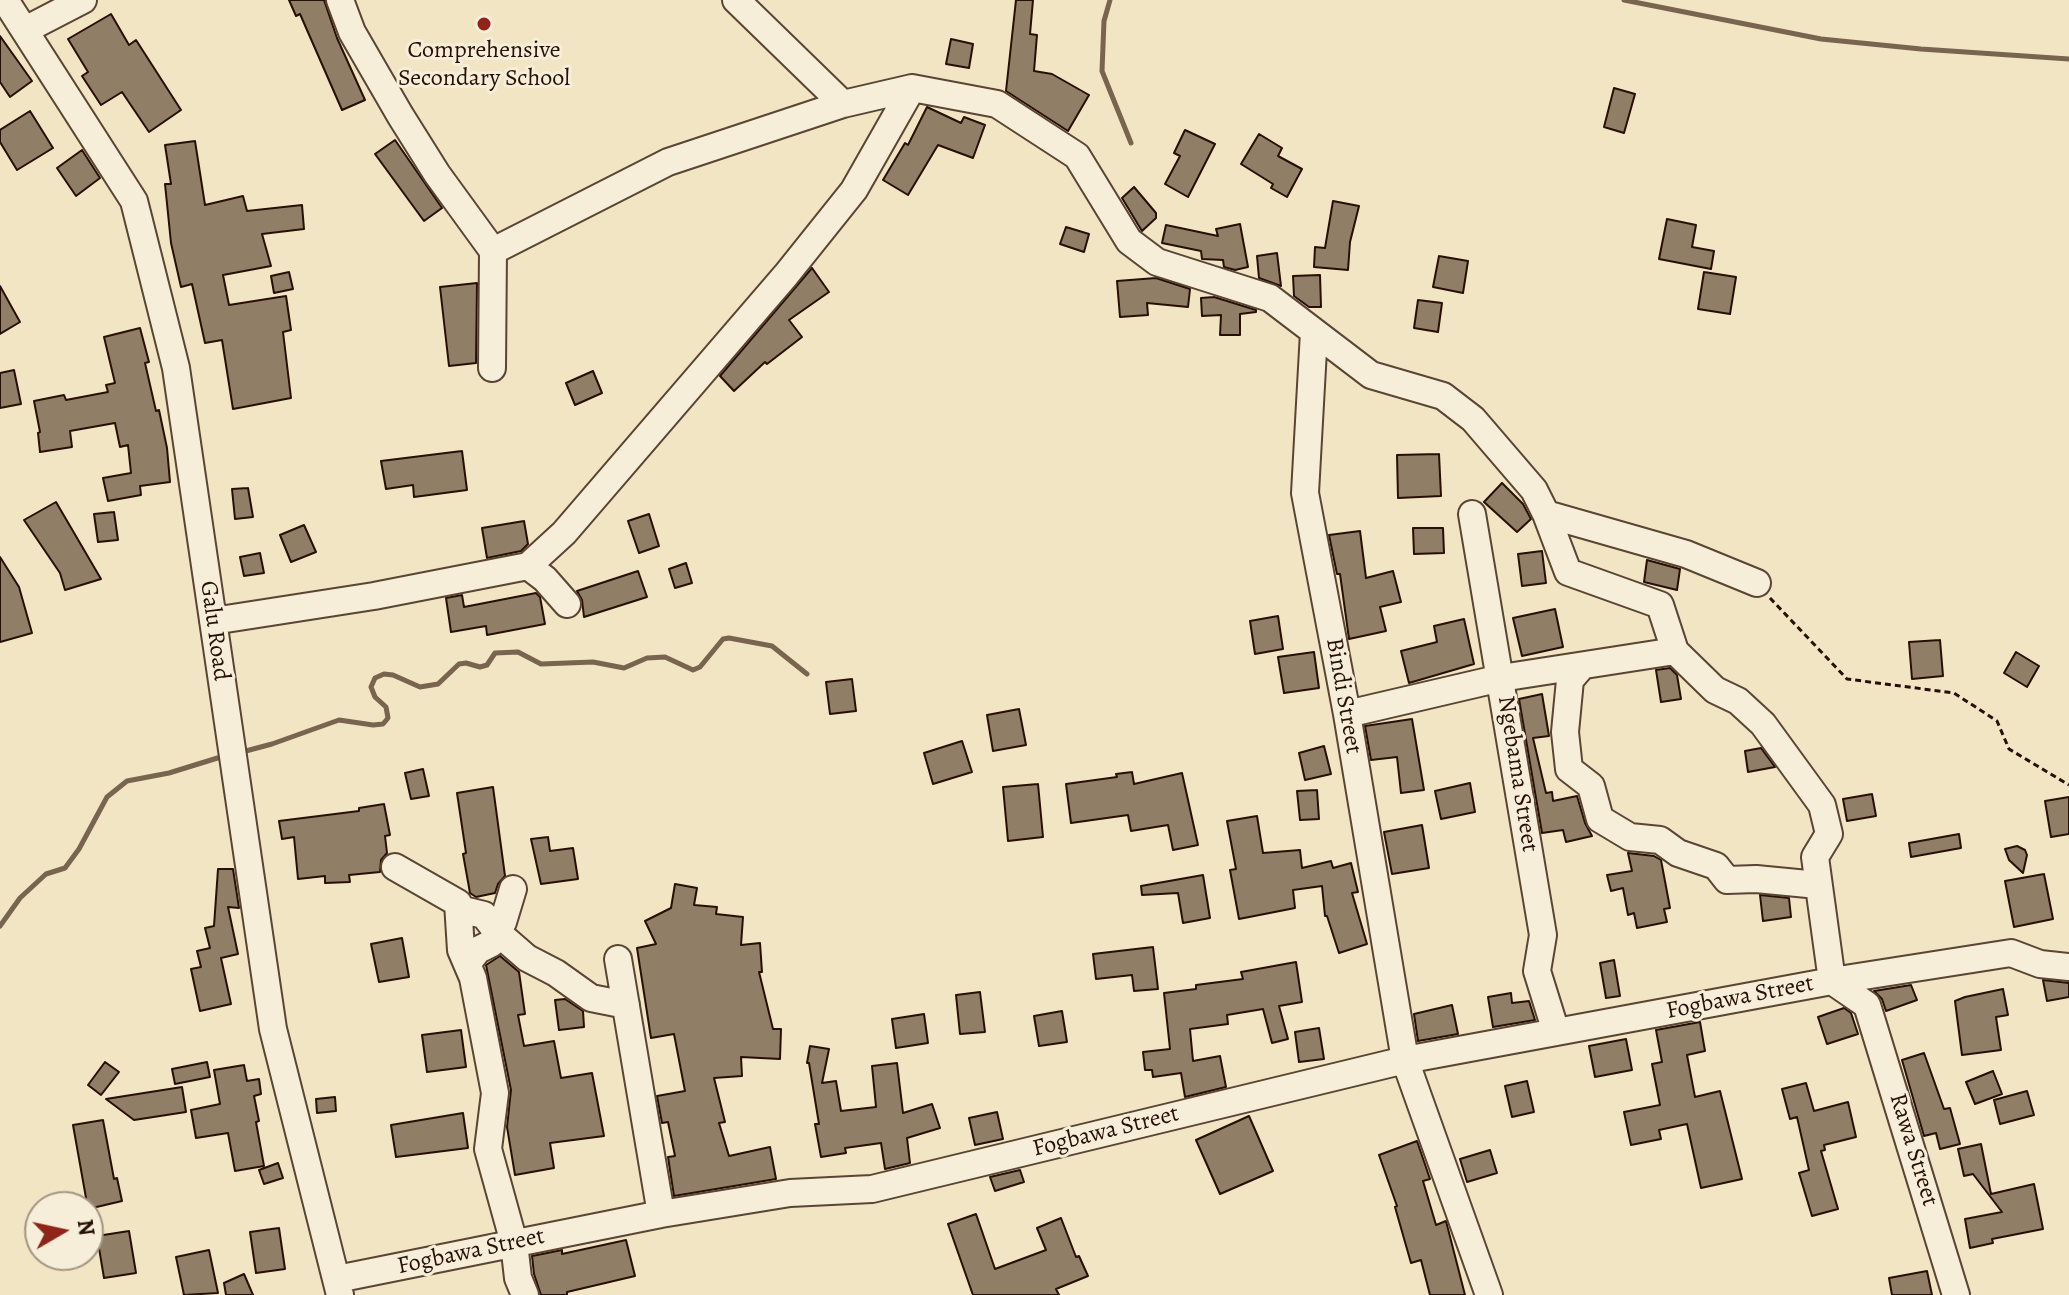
<!DOCTYPE html>
<style>
body{margin:0}
#map{position:relative;width:2069px;height:1295px;overflow:hidden;background:#f1e5c4;font-family:Alegreya,serif}
canvas{display:block}
.north{position:absolute;left:24px;top:1191px;width:80px;height:80px;box-sizing:border-box;background:#f6eed9;border:2px solid #a49583;border-radius:50%;rotate:81deg;font-size:22px;font-weight:700;line-height:32px;text-align:center;color:#280f03}
.north::after{content:'';display:block;margin:auto;width:28px;height:36px;background:#8f2418;clip-path:polygon(50% 0,100% 100%,50% 72%,0 100%)}
</style>
<div id="map">
<canvas width="2069" height="1295"></canvas>
<div class="north">N</div>
</div>
<script>
const g = document.querySelector('canvas').getContext('2d');
g.lineJoin = 'round';
const poly = rows => new Path2D(rows.map(r => 'M' + r).join(''));
function stroke(path, color, width, dash) { g.strokeStyle = color; g.lineWidth = width; g.lineCap = dash ? 'butt' : 'round'; g.setLineDash(dash || []); g.stroke(path); }
function fill(path, color) { g.fillStyle = color; g.fill(path, 'evenodd'); }
function write(font, color, halo, rows, align = 'center') {
  g.font = font + ' Alegreya,serif'; g.lineWidth = 6; g.setLineDash([]); g.textBaseline = 'middle'; g.strokeStyle = halo; g.fillStyle = color; for (const [text, x, y, turn = 0] of rows) {
    g.save(); g.translate(x, y); g.rotate((+turn || 0) * Math.PI / 180); g.textAlign = isNaN(turn) ? turn : align; if (halo) g.strokeText(text, 0, 0); g.fillText(text, 0, 0); g.restore();
  }
}
stroke(poly([
 [1110,0,1104,21,1102,71,1131,143],
 [1624,0,1821,39,1921,49,2069,59],
 [242,752,272,744,339,720,373,725,383,724,388,718,386,707,375,697,371,687,375,678,384,674,393,675,420,687,438,684,459,664,466,663,480,667,487,665,495,653,518,652,541,664,593,662,624,668,647,658,665,657,693,670,700,667,723,639,729,638,772,646,807,674],
 [0,926,20,898,46,874,65,868,79,849,107,797,127,781,169,773,224,756]
]), '#78644f', 5);
const building = poly([
 [289,0,324,0,337,38,365,100,342,110,300,14,296,16,289,0],
 [1016,0,1033,0,1030,34,1037,35,1034,71,1052,74,1089,95,1068,131,1006,91,1016,0],
 [111,14,129,45,136,40,181,110,149,132,122,92,101,105,82,76,88,72,68,39,111,14],
 [0,36,32,81,10,97,0,82,0,36],
 [951,39,973,44,969,68,946,64,951,39],
 [1614,88,1635,94,1624,133,1604,127,1614,88],
 [927,107,961,123,964,117,985,125,973,158,938,145,908,195,883,180,905,143,908,145,927,107],
 [30,111,53,148,17,170,0,142,0,130,30,111],
 [1185,130,1215,144,1188,197,1165,184,1180,156,1174,153,1185,130],
 [1259,134,1282,148,1278,156,1302,169,1287,197,1271,188,1273,184,1241,164,1259,134],
 [395,140,442,208,424,221,375,154,395,140],
 [195,141,205,205,243,196,247,211,302,205,304,229,262,234,271,266,223,275,229,305,286,296,291,330,283,332,291,398,233,409,222,340,205,343,192,284,181,287,171,243,165,184,171,184,165,145,195,141],
 [82,150,100,178,76,196,57,168,82,150],
 [1134,187,1156,213,1156,218,1142,231,1122,198,1134,187],
 [1333,201,1359,206,1350,242,1348,270,1314,267,1315,247,1325,248,1333,201],
 [1667,219,1696,225,1692,247,1714,251,1711,269,1659,259,1667,219],
 [1240,224,1248,267,1235,270,1224,267,1223,260,1202,259,1201,251,1162,243,1166,225,1218,236,1216,229,1240,224],
 [1066,227,1089,234,1084,252,1060,244,1066,227],
 [1277,253,1281,286,1259,278,1257,256,1277,253],
 [1439,256,1468,261,1463,293,1433,287,1439,256],
 [812,268,829,292,789,320,802,337,767,364,765,362,734,391,720,376,812,268],
 [289,272,293,289,274,293,271,276,289,272],
 [1704,272,1736,277,1730,314,1698,309,1704,272],
 [1320,275,1321,307,1309,307,1294,296,1293,276,1320,275],
 [1156,278,1190,289,1188,307,1147,303,1148,315,1120,317,1117,281,1156,278],
 [477,283,476,363,449,366,440,287,477,283],
 [0,286,20,322,0,334,0,286],
 [1214,297,1256,310,1256,312,1240,314,1240,335,1220,335,1221,315,1202,316,1201,298,1214,297],
 [1418,300,1442,303,1438,332,1414,328,1418,300],
 [140,328,149,362,145,363,156,411,159,410,167,448,170,482,140,486,141,495,108,501,103,478,131,473,128,445,120,447,115,423,70,431,72,447,40,452,38,433,40,432,34,401,64,395,66,400,108,392,106,385,115,383,104,337,140,328],
 [14,370,21,404,0,408,0,373,14,370],
 [593,371,602,393,575,405,566,383,593,371],
 [462,451,467,490,414,497,413,485,386,489,381,461,462,451],
 [1439,454,1441,496,1398,498,1397,455,1439,454],
 [1502,483,1523,504,1531,519,1517,532,1484,502,1502,483],
 [248,488,253,517,235,519,232,489,248,488],
 [56,502,101,579,65,590,60,573,24,520,56,502],
 [114,512,118,540,98,542,94,514,114,512],
 [649,514,659,546,639,553,628,521,649,514],
 [524,521,528,544,521,551,487,558,482,528,524,521],
 [304,525,316,552,291,562,280,535,304,525],
 [1413,528,1443,528,1444,553,1414,554,1413,528],
 [1360,531,1366,578,1393,571,1401,602,1380,607,1386,631,1349,639,1340,574,1337,574,1329,535,1360,531],
 [1542,551,1546,583,1522,586,1518,554,1542,551],
 [260,553,264,573,244,576,240,557,260,553],
 [0,557,19,587,32,633,0,642,0,557],
 [1647,560,1680,569,1677,590,1644,582,1647,560],
 [686,563,692,583,675,588,669,569,686,563],
 [638,571,647,597,584,617,582,600,577,591,638,571],
 [536,593,540,597,545,624,487,635,486,626,451,632,446,598,462,595,464,607,536,593],
 [1555,609,1563,647,1522,656,1513,618,1555,609],
 [1278,616,1283,649,1255,654,1250,621,1278,616],
 [1464,619,1474,664,1409,683,1401,651,1437,642,1434,626,1464,619],
 [1940,640,1943,676,1912,679,1909,642,1940,640],
 [1314,652,1319,688,1284,693,1278,657,1314,652],
 [2016,652,2039,666,2027,687,2004,673,2016,652],
 [1670,668,1677,675,1681,699,1661,702,1656,670,1670,668],
 [852,679,856,711,830,714,826,682,852,679],
 [1542,694,1549,736,1533,738,1546,793,1552,792,1553,801,1577,796,1585,823,1592,836,1566,842,1563,830,1542,833,1519,699,1542,694],
 [1019,709,1026,745,993,751,987,715,1019,709],
 [1412,719,1424,790,1401,793,1397,757,1371,760,1365,726,1412,719],
 [962,741,972,772,933,784,924,753,962,741],
 [1324,746,1331,774,1305,780,1299,753,1324,746],
 [1761,748,1775,767,1748,772,1745,751,1761,748],
 [423,769,429,796,411,799,405,773,423,769],
 [1132,772,1134,784,1182,773,1198,845,1173,850,1168,825,1131,831,1128,815,1071,823,1066,784,1117,777,1116,774,1132,772],
 [1470,783,1475,812,1441,819,1435,791,1470,783],
 [1038,784,1043,837,1008,841,1003,787,1038,784],
 [493,787,505,876,498,884,495,893,476,897,470,893,463,854,466,853,457,793,493,787],
 [1317,790,1319,819,1300,820,1297,791,1317,790],
 [1872,794,1876,816,1847,821,1843,799,1872,794],
 [2069,797,2069,834,2051,837,2045,801,2069,797],
 [384,804,390,835,385,836,387,853,381,860,380,872,349,875,350,882,325,883,325,876,298,879,294,837,282,839,279,821,359,811,359,808,384,804],
 [1257,816,1263,853,1300,850,1302,868,1331,861,1333,868,1351,863,1358,892,1352,893,1367,944,1339,953,1327,916,1325,916,1322,886,1293,890,1295,908,1239,919,1230,870,1236,869,1227,821,1257,816],
 [1422,825,1429,868,1392,874,1384,832,1422,825],
 [1959,834,1961,848,1911,857,1909,843,1959,834],
 [548,837,550,851,573,848,578,879,541,884,531,839,548,837],
 [2017,846,2025,850,2027,855,2023,873,2009,860,2005,849,2017,846],
 [1628,853,1654,856,1661,860,1670,908,1664,909,1667,922,1637,928,1634,913,1628,915,1623,888,1611,891,1607,875,1632,871,1628,853],
 [218,869,233,869,239,908,228,907,238,954,221,958,231,1004,200,1011,191,969,201,967,197,951,210,948,205,928,214,926,218,869],
 [2044,874,2053,919,2014,927,2005,881,2044,874],
 [1203,875,1210,918,1183,923,1178,893,1142,895,1141,886,1203,875],
 [675,884,697,888,694,905,717,907,716,914,743,917,741,945,760,943,762,972,759,972,773,1029,781,1029,780,1059,741,1057,742,1076,714,1078,725,1122,719,1123,729,1156,770,1147,776,1179,674,1196,668,1157,675,1156,668,1122,662,1123,657,1096,685,1091,674,1034,651,1038,637,948,656,944,645,921,671,908,675,884],
 [1760,895,1789,898,1791,917,1763,921,1760,895],
 [402,938,409,977,379,982,371,944,402,938],
 [1153,947,1158,989,1134,991,1132,975,1096,979,1093,954,1153,947],
 [500,956,519,972,525,1014,518,1015,524,1046,554,1041,561,1078,592,1073,604,1136,550,1143,554,1168,515,1175,507,1127,511,1090,486,965,500,956],
 [1614,960,1620,996,1606,998,1600,963,1614,960],
 [1296,962,1302,1002,1279,1006,1288,1039,1272,1043,1263,1009,1227,1015,1228,1024,1190,1029,1193,1061,1220,1056,1226,1087,1185,1097,1181,1073,1153,1077,1152,1070,1145,1070,1143,1052,1170,1049,1164,993,1196,989,1196,985,1243,979,1241,972,1296,962],
 [2043,980,2069,983,2069,997,2047,1001,2043,980],
 [1911,985,1917,1000,1886,1011,1882,999,1874,991,1911,985],
 [2003,989,2008,1015,1996,1017,2001,1050,1962,1055,1955,1001,1965,997,2003,989],
 [980,992,985,1032,960,1034,956,995,980,992],
 [1511,993,1512,1003,1529,1001,1535,1020,1493,1027,1488,997,1511,993],
 [565,999,583,1011,584,1027,559,1030,555,1000,565,999],
 [1452,1005,1458,1034,1418,1041,1414,1014,1452,1005],
 [1844,1008,1851,1013,1858,1034,1827,1044,1818,1017,1844,1008],
 [1062,1011,1067,1042,1039,1046,1034,1016,1062,1011],
 [924,1014,928,1043,896,1048,892,1019,924,1014],
 [1700,1022,1705,1051,1687,1055,1695,1097,1720,1091,1742,1179,1701,1188,1687,1124,1659,1130,1661,1139,1631,1145,1624,1112,1660,1105,1652,1064,1662,1062,1656,1030,1700,1022],
 [1319,1028,1324,1059,1299,1062,1295,1032,1319,1028],
 [461,1030,466,1067,427,1072,422,1035,461,1030],
 [1626,1039,1632,1070,1595,1077,1589,1046,1626,1039],
 [810,1046,829,1049,822,1083,836,1081,841,1111,876,1107,872,1066,897,1063,903,1113,932,1104,940,1128,907,1138,910,1163,885,1169,881,1143,845,1148,846,1153,821,1157,815,1124,819,1124,809,1063,807,1063,810,1046],
 [1924,1053,1944,1109,1950,1108,1960,1144,1940,1149,1936,1133,1924,1136,1902,1060,1924,1053],
 [105,1062,119,1072,101,1095,88,1085,105,1062],
 [207,1062,210,1077,175,1084,172,1069,207,1062],
 [244,1065,247,1081,259,1079,261,1094,254,1096,259,1121,256,1122,264,1166,235,1171,228,1133,196,1138,191,1110,220,1104,214,1070,244,1065],
 [1993,1071,2002,1094,1975,1104,1966,1082,1993,1071],
 [1527,1081,1534,1112,1512,1117,1505,1086,1527,1081],
 [1806,1083,1814,1111,1848,1102,1856,1137,1824,1145,1825,1150,1821,1151,1838,1209,1812,1216,1799,1173,1809,1170,1797,1117,1790,1119,1782,1089,1806,1083],
 [182,1087,186,1112,134,1120,106,1099,182,1087],
 [2027,1091,2034,1115,2000,1124,1994,1100,2027,1091],
 [335,1097,336,1111,317,1113,316,1099,335,1097],
 [997,1112,1003,1139,975,1145,969,1118,997,1112],
 [463,1113,468,1148,396,1157,391,1125,463,1113],
 [1249,1116,1273,1171,1220,1194,1196,1140,1249,1116],
 [103,1120,114,1179,117,1178,122,1201,88,1209,73,1125,103,1120],
 [1417,1141,1430,1179,1423,1181,1436,1225,1446,1221,1465,1295,1430,1295,1421,1260,1411,1263,1395,1207,1397,1206,1379,1155,1417,1141],
 [1981,1144,1991,1194,2034,1184,2043,1229,1992,1239,1993,1243,1970,1248,1965,1219,2002,1212,1973,1174,1964,1176,1958,1149,1981,1144],
 [1490,1150,1497,1173,1467,1182,1460,1159,1490,1150],
 [278,1163,283,1178,264,1184,259,1170,278,1163],
 [1020,1170,1024,1182,995,1191,990,1177,1020,1170],
 [976,1214,995,1269,1046,1250,1037,1228,1061,1218,1076,1257,1079,1256,1088,1276,1056,1289,1059,1295,973,1295,948,1224,976,1214],
 [279,1228,285,1269,256,1273,250,1232,279,1228],
 [129,1231,136,1273,104,1278,97,1236,129,1231],
 [626,1240,635,1276,567,1292,567,1295,541,1295,534,1274,532,1256,562,1250,562,1254,626,1240],
 [209,1250,218,1293,184,1295,176,1257,209,1250],
 [1927,1271,1932,1295,1892,1295,1889,1278,1927,1271],
 [244,1274,253,1295,226,1295,224,1283,244,1274]
]);
fill(building, '#917e67');
stroke(building, '#280f03', 2);
const minor = poly([
 [5,0,134,201,176,368,273,1029,340,1295],
 [340,0,352,32,400,115,437,174,493,251],
 [736,0,843,104],
 [25,30,83,0],
 [493,251,668,162,843,104,912,88,997,104,1077,156,1129,241,1157,262,1270,298,1371,375,1443,396,1473,419,1534,490,1546,514,1686,554,1757,583],
 [1314,332,1305,493,1347,714,1405,1060,1489,1295],
 [492,368,493,251],
 [1472,514,1543,935,1537,971,1556,1032],
 [1546,514,1568,572,1660,605,1675,651,1715,690,1738,701,1763,724,1822,805,1829,834,1815,857,1832,981,2011,953,2040,964,2069,967],
 [528,566,545,579,567,604],
 [213,621,374,596,528,566,564,533,786,275,854,190,912,88],
 [1582,666,1570,680,1565,732,1569,769,1591,786,1600,819,1630,837,1660,840,1678,853,1716,866,1727,880,1756,879,1818,885],
 [1347,714,1501,678,1675,651],
 [395,867,458,903,461,950,473,978,495,1093,488,1149,514,1243,518,1278,525,1295],
 [459,909,484,915,497,932,527,958,556,973,591,998,626,1005],
 [618,959,661,1214],
 [467,964,478,950,492,943,503,922,513,889],
 [337,1279,661,1214,790,1193,872,1189,1405,1060,1832,981,1867,1005,1956,1295]
]);
stroke(minor, '#5a4433', 30);
stroke(poly([
 [1770,598,1847,679,1954,693,1997,721,2009,749,2069,785]
]), '#280f03', 3, [6, 4]);
stroke(minor, '#f6eed9', 26);
for (const [x, y, r, color] of [
 [484,24,8,"#8f2418"]
]) { const dot = new Path2D(); dot.arc(x, y, r, 0, 2 * Math.PI); g.fillStyle = color; g.fill(dot); stroke(dot, '#f6eed9', 3); }
write('24px', '#280f03', '#f6eed9', [
 ["Comprehensive",484,51],
 ["Secondary School",484,79]
]);
write('24px', '#280f03', '#f6eed9', [
 ["Galu Road",214,631,82],
 ["Bindi Street",1343,696,80],
 ["Ngebama Street",1517,774,81],
 ["Fogbawa Street",1740,998,-11],
 ["Fogbawa Street",1106,1132,-14],
 ["Rawa Street",1913,1150,73],
 ["Fogbawa Street",471,1252,-12]
]);
</script>
